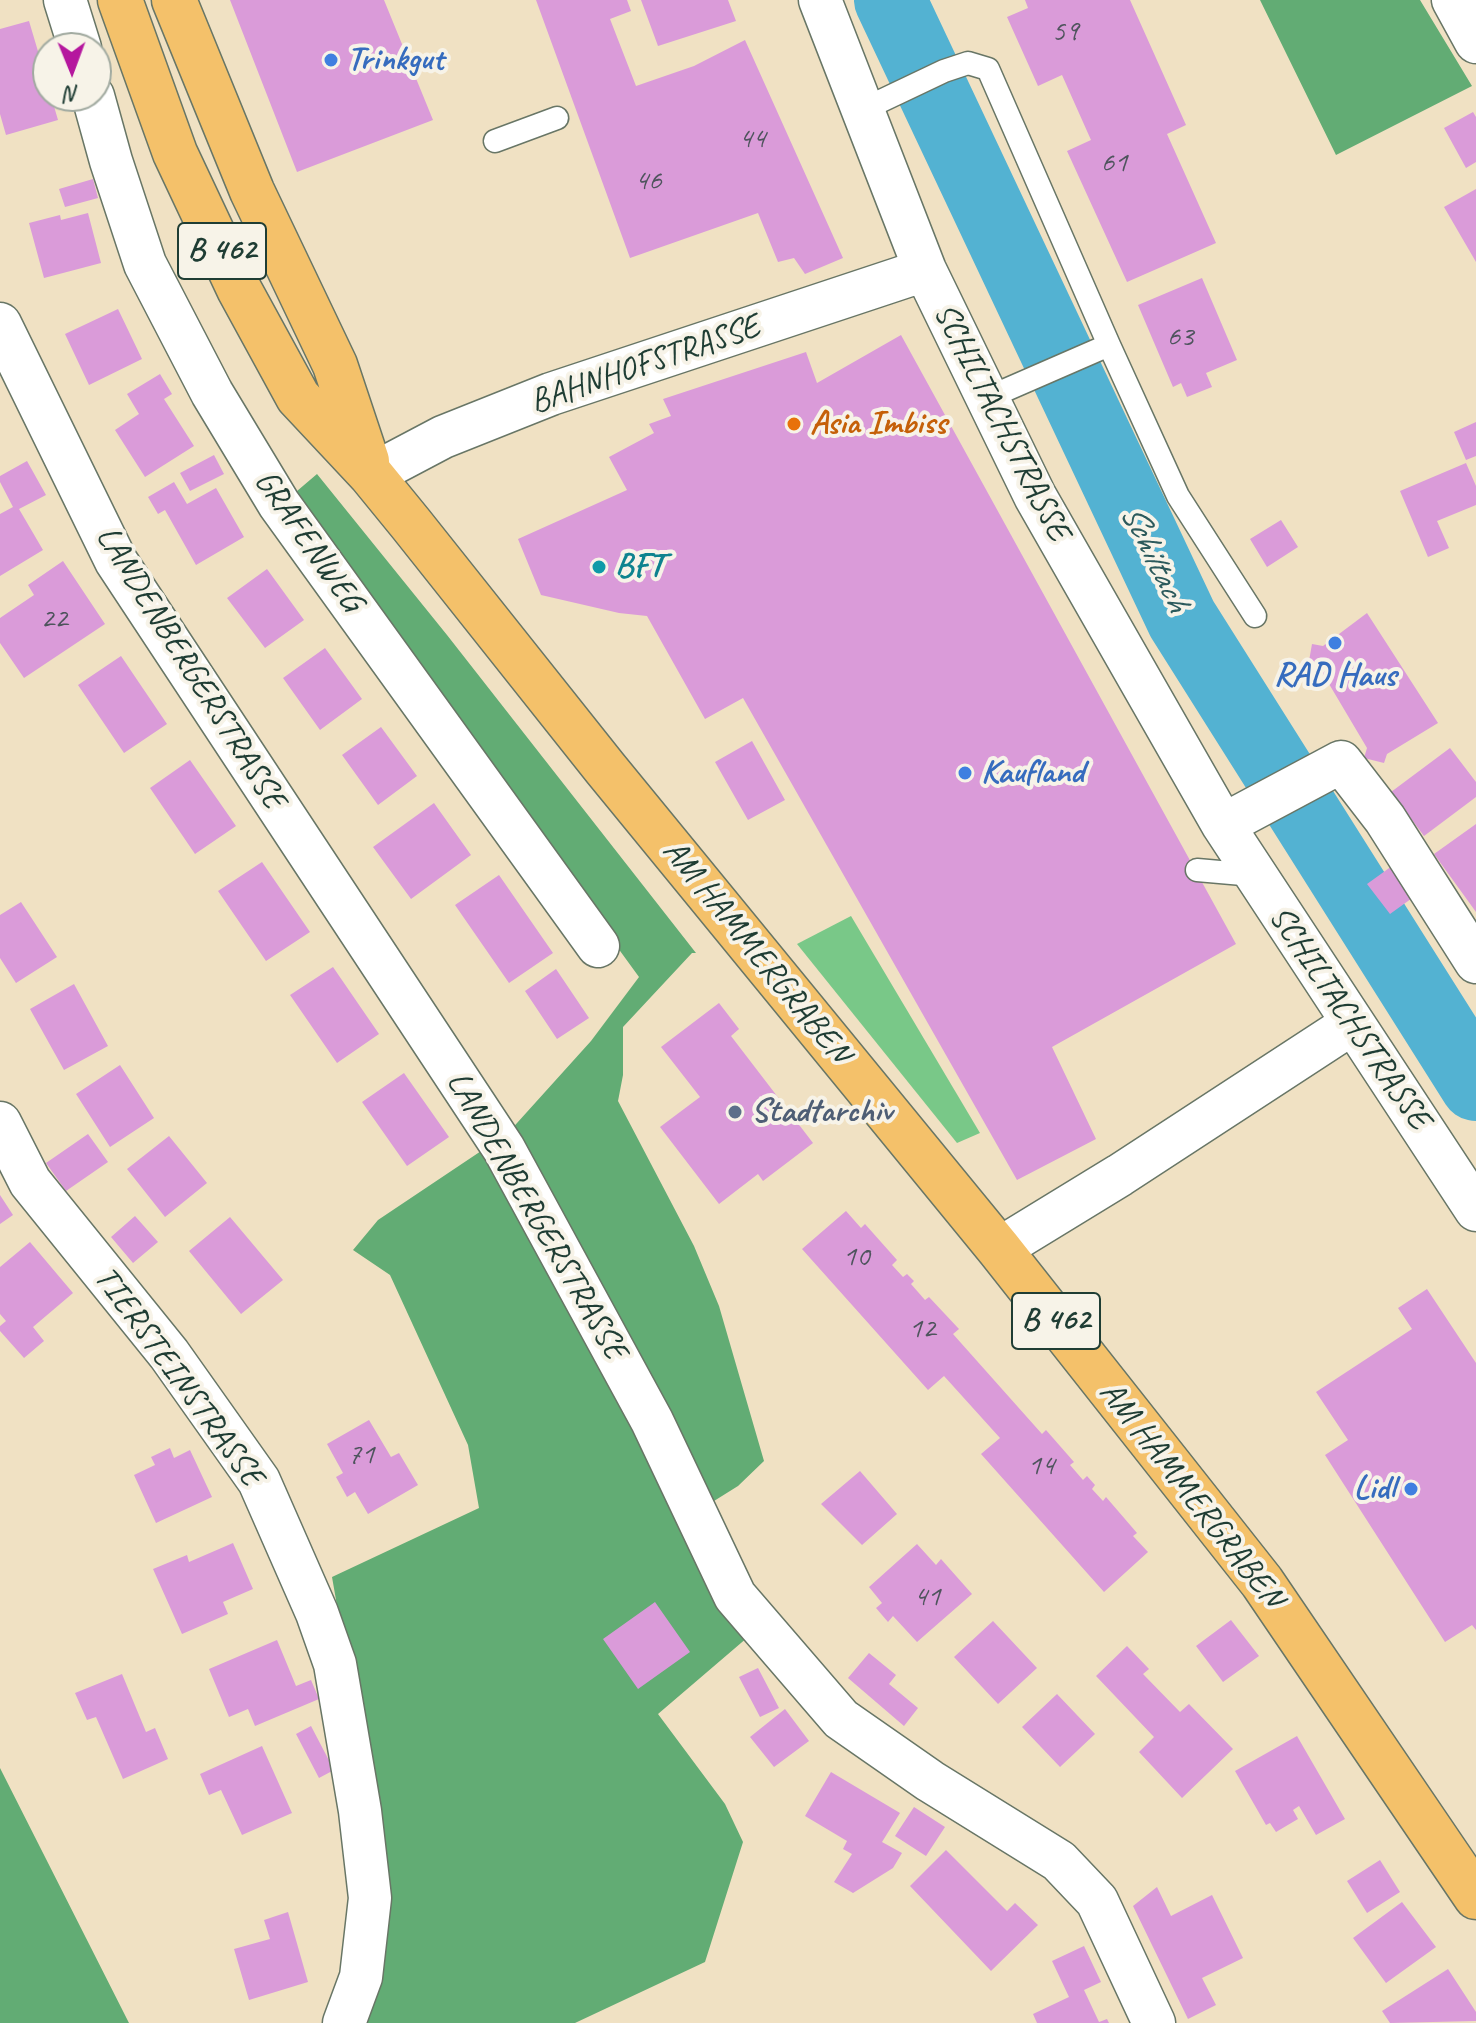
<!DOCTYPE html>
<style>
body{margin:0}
#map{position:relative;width:1476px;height:2023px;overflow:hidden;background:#f0e1c3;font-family:Caveat,sans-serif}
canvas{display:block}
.north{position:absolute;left:32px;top:32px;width:80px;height:80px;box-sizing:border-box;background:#f7f3e8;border:2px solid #a1aaa0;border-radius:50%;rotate:179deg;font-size:22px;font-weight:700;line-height:32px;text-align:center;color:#1f3d34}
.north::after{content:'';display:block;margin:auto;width:28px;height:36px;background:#b5179e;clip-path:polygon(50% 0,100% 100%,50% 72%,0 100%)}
</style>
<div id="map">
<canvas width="1476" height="2023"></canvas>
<div class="north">N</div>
</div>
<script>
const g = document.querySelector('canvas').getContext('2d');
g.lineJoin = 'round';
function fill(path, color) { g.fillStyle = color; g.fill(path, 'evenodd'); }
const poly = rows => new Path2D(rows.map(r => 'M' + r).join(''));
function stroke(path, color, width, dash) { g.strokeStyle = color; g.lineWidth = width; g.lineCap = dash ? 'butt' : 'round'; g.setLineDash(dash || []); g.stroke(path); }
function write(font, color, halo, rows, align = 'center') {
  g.font = font + ' Caveat,sans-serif'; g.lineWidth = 8; g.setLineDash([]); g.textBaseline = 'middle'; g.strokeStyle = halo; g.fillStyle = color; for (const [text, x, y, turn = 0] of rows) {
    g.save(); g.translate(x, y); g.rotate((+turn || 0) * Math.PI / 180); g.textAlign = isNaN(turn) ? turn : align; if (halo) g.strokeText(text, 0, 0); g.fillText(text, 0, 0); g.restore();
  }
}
fill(poly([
 [851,916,980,1133,957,1143,797,944]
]), '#79c888');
fill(poly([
 [1260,0,1420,0,1472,86,1336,155],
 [317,474,447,635,696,953,692,953,623,1027,623,1075,618,1101,694,1246,719,1306,764,1461,738,1486,690,1516,748,1637,658,1714,725,1804,743,1842,705,1962,575,2023,364,2023,383,1869,332,1577,479,1508,468,1445,390,1275,353,1250,378,1220,508,1133,591,1041,639,977,290,497],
 [0,1768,129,2023,0,2023]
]), '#62ac74');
stroke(poly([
 [890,0,1182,619,1476,1085]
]), '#53b2d2', 72);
fill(poly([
 [230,0,384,0,433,120,297,172],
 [536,0,627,0,631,11,610,19,636,86,694,66,745,40,843,258,805,274,794,258,778,262,758,213,630,258],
 [641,0,728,0,736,21,658,46],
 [1025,0,1130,0,1186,125,1167,134,1216,243,1127,282,1067,151,1091,140,1062,75,1038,86,1007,17,1028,8],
 [29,21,48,85,48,96,51,96,58,120,6,135,0,114,0,29],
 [1473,112,1476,117,1476,162,1466,168,1444,128],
 [93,179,98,198,65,207,59,189],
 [1476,189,1476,262,1444,207],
 [88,213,101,263,44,278,29,223,60,215,61,220],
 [1202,278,1237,360,1206,373,1212,387,1187,397,1181,383,1173,387,1138,305],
 [118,309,142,359,89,385,65,334],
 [901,335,1236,944,1052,1047,1096,1139,1017,1180,743,698,705,719,647,616,619,613,541,595,518,539,627,490,609,457,654,433,649,424,671,416,663,399,806,352,817,383],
 [160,374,172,394,164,399,194,446,145,477,115,430,139,414,127,394],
 [1476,422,1476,456,1466,460,1454,432],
 [214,455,224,474,190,491,180,473],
 [27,461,46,495,19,509,43,550,0,576,0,514,13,507,0,482,0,476],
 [1466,463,1476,486,1476,505,1437,521,1449,548,1428,557,1400,491],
 [174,482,187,504,216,488,244,537,196,565,165,510,158,514,148,497],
 [1281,520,1298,547,1267,567,1250,539],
 [63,561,105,624,24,678,0,643,0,618,34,595,28,585],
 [267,569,304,620,265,648,227,598],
 [1367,613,1438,723,1387,754,1384,763,1364,758,1367,748,1316,662,1309,661,1312,644,1323,646],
 [325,648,362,699,320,730,283,678],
 [121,656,167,724,124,753,78,685],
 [381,727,417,776,378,805,342,755],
 [752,741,785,800,748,820,715,762],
 [1450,748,1476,782,1476,797,1424,836,1391,792],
 [190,760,236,826,195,854,150,788],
 [434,803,471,855,411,899,373,847],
 [1476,824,1476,912,1434,854],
 [262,862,310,932,266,961,218,891],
 [1392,866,1415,896,1390,914,1367,884],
 [499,875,553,953,509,983,455,905],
 [21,902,57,957,16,983,0,958,0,915],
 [333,967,379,1034,337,1063,290,995],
 [556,969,589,1018,557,1039,525,991],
 [74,984,108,1046,64,1070,30,1009],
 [719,1003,739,1029,731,1036,813,1143,763,1181,758,1174,719,1204,660,1127,700,1097,661,1047],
 [120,1065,154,1118,110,1147,76,1094],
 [404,1073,449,1137,407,1166,362,1102],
 [88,1134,108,1162,66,1191,46,1163],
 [169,1136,207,1183,165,1217,127,1169],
 [0,1195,13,1215,0,1224],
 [846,1211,861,1228,865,1224,897,1260,892,1265,903,1277,907,1274,914,1281,911,1284,925,1300,929,1297,959,1329,953,1334,1042,1434,1046,1430,1074,1462,1070,1465,1083,1480,1087,1476,1095,1485,1092,1489,1103,1501,1106,1497,1137,1533,1133,1536,1148,1552,1104,1592,981,1454,1000,1438,944,1376,928,1390,802,1249],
 [135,1216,158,1242,133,1263,111,1237],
 [230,1217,283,1280,241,1314,189,1251],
 [30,1242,73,1293,33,1327,44,1341,24,1358,0,1331,0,1326,6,1321,0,1314,0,1267],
 [1427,1289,1476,1363,1476,1630,1472,1625,1445,1642,1325,1455,1348,1440,1316,1392,1412,1329,1398,1308],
 [369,1420,391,1457,399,1453,418,1485,368,1514,355,1492,347,1497,336,1477,343,1473,327,1444],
 [170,1448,174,1458,190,1450,212,1497,156,1523,134,1475,155,1465,151,1457],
 [860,1471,897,1514,862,1545,821,1504],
 [233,1543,253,1589,223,1602,228,1614,182,1634,153,1569,187,1555,189,1562],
 [917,1544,936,1565,941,1559,972,1594,917,1642,893,1616,888,1622,876,1608,882,1603,869,1587],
 [655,1602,690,1652,638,1689,603,1639],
 [1231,1620,1259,1656,1223,1682,1196,1646],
 [993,1621,1037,1668,998,1704,954,1657],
 [277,1640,296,1686,311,1680,319,1699,255,1726,248,1709,229,1717,209,1669],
 [1127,1646,1149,1669,1143,1674,1180,1712,1189,1704,1233,1749,1182,1798,1139,1752,1154,1737,1096,1676],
 [869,1653,896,1675,889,1684,918,1708,904,1726,848,1678],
 [758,1668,779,1708,760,1717,739,1677],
 [122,1674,146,1732,155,1728,168,1759,123,1779,96,1717,87,1720,75,1693],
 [1057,1694,1095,1734,1060,1767,1022,1727],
 [785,1709,809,1741,774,1767,750,1737],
 [311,1726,334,1770,319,1778,296,1734],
 [1297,1736,1345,1819,1316,1835,1299,1806,1293,1810,1298,1819,1276,1832,1270,1823,1266,1825,1235,1771],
 [262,1746,292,1813,242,1835,221,1790,209,1795,200,1774],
 [831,1772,900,1813,882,1842,902,1853,893,1868,853,1893,834,1882,852,1854,843,1849,847,1841,805,1816],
 [914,1807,945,1827,926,1856,895,1836],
 [946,1850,1007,1911,1015,1903,1038,1925,991,1971,910,1886],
 [1380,1860,1400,1892,1367,1913,1347,1881],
 [1157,1887,1171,1916,1212,1895,1243,1958,1202,1978,1216,2005,1188,2019,1133,1906],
 [1402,1902,1436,1947,1386,1983,1353,1938],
 [288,1912,308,1982,249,2000,234,1949,270,1939,264,1920],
 [1084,1946,1101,1982,1084,1990,1099,2022,1107,2019,1109,2023,1037,2023,1033,2014,1069,1997,1052,1961],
 [1448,1969,1476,2012,1476,2021,1390,2023,1382,2011]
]), '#da9bd9');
const service = poly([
 [862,110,944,71,968,63,988,69,1109,345,1178,496,1255,616],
 [495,141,557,118],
 [985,399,1109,345],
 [1197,870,1254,875]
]);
const minor = poly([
 [65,0,80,48],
 [820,0,925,270,1035,496,1223,825,1476,1210],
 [1453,0,1476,42],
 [93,96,111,161,145,264,212,393,279,504,598,946],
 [0,324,116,561,504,1149,652,1421,735,1596,841,1719,930,1781,1059,1861,1097,1901,1154,2023],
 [371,475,443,437,551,394,925,270],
 [1223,825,1341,762,1385,819,1476,962],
 [0,1123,30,1182,169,1354,259,1481,317,1613,335,1664,360,1811,370,1898,361,1977,344,2023],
 [999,1249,1120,1175,1353,1023]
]);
const primary = poly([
 [120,0,175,153,239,289,298,397,371,475,411,524,605,768,999,1249,1262,1582,1476,1897],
 [174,0,252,191,335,365,367,461]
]);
stroke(service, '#687666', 25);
stroke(minor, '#687666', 45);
stroke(primary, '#687666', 47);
stroke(service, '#fff', 22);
stroke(minor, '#fff', 42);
stroke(primary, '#f4c16a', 44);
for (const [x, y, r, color] of [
 [331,60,8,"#3f7fe0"],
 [794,424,8,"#e8710a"],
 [599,567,8,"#0f9aa8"],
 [1335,643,8,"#3f7fe0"],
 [965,773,8,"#3f7fe0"],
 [735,1112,8,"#5c6f8a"],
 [1411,1489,8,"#3f7fe0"]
]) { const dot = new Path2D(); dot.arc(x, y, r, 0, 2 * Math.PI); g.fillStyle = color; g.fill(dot); stroke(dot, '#f7f3e8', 3); }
write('30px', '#4e545d', null, [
 ["59",1065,32],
 ["44",752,139],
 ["61",1114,163],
 ["46",648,181],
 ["63",1180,337],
 ["22",54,619],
 ["10",856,1257],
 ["12",922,1329],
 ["71",361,1455],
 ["14",1041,1466],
 ["41",927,1597]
]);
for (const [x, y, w] of [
 [222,251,88],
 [1056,1321,88]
]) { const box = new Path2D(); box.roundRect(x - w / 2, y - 28, w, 56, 6); g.fillStyle = '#f7f3e8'; g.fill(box); stroke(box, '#1f3d34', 2); }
write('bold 32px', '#1f3d34', null, [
 ["B 462",222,251],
 ["B 462",1056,1321]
]);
write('bold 34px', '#366cbe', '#f7f3e8', [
 ["Trinkgut",347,60],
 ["RAD Haus",1335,676,"center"],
 ["Kaufland",981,773],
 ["Lidl",1395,1489,"right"]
], 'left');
write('34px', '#1f3d34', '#f7f3e8', [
 ["BAHNHOFSTRASSE",645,365,-19],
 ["SCHILTACHSTRASSE",1001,422,63],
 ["GRAFENWEG",308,541,55],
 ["LANDENBERGERSTRASSE",190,668,58],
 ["AM HAMMERGRABEN",756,952,51],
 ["SCHILTACHSTRASSE",1349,1018,56],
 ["LANDENBERGERSTRASSE",536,1216,60],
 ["TIERSTEINSTRASSE",178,1377,54],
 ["AM HAMMERGRABEN",1191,1495,52]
]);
write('bold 34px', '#c56008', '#f7f3e8', [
 ["Asia Imbiss",810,424]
], 'left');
write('bold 34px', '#0d838f', '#f7f3e8', [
 ["BFT",615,567]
], 'left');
write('bold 34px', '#4e5e75', '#f7f3e8', [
 ["Stadtarchiv",751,1112]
], 'left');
write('italic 36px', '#2c5a5c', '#f7f3e8', [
 ["Schiltach",1154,558,64]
]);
</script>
